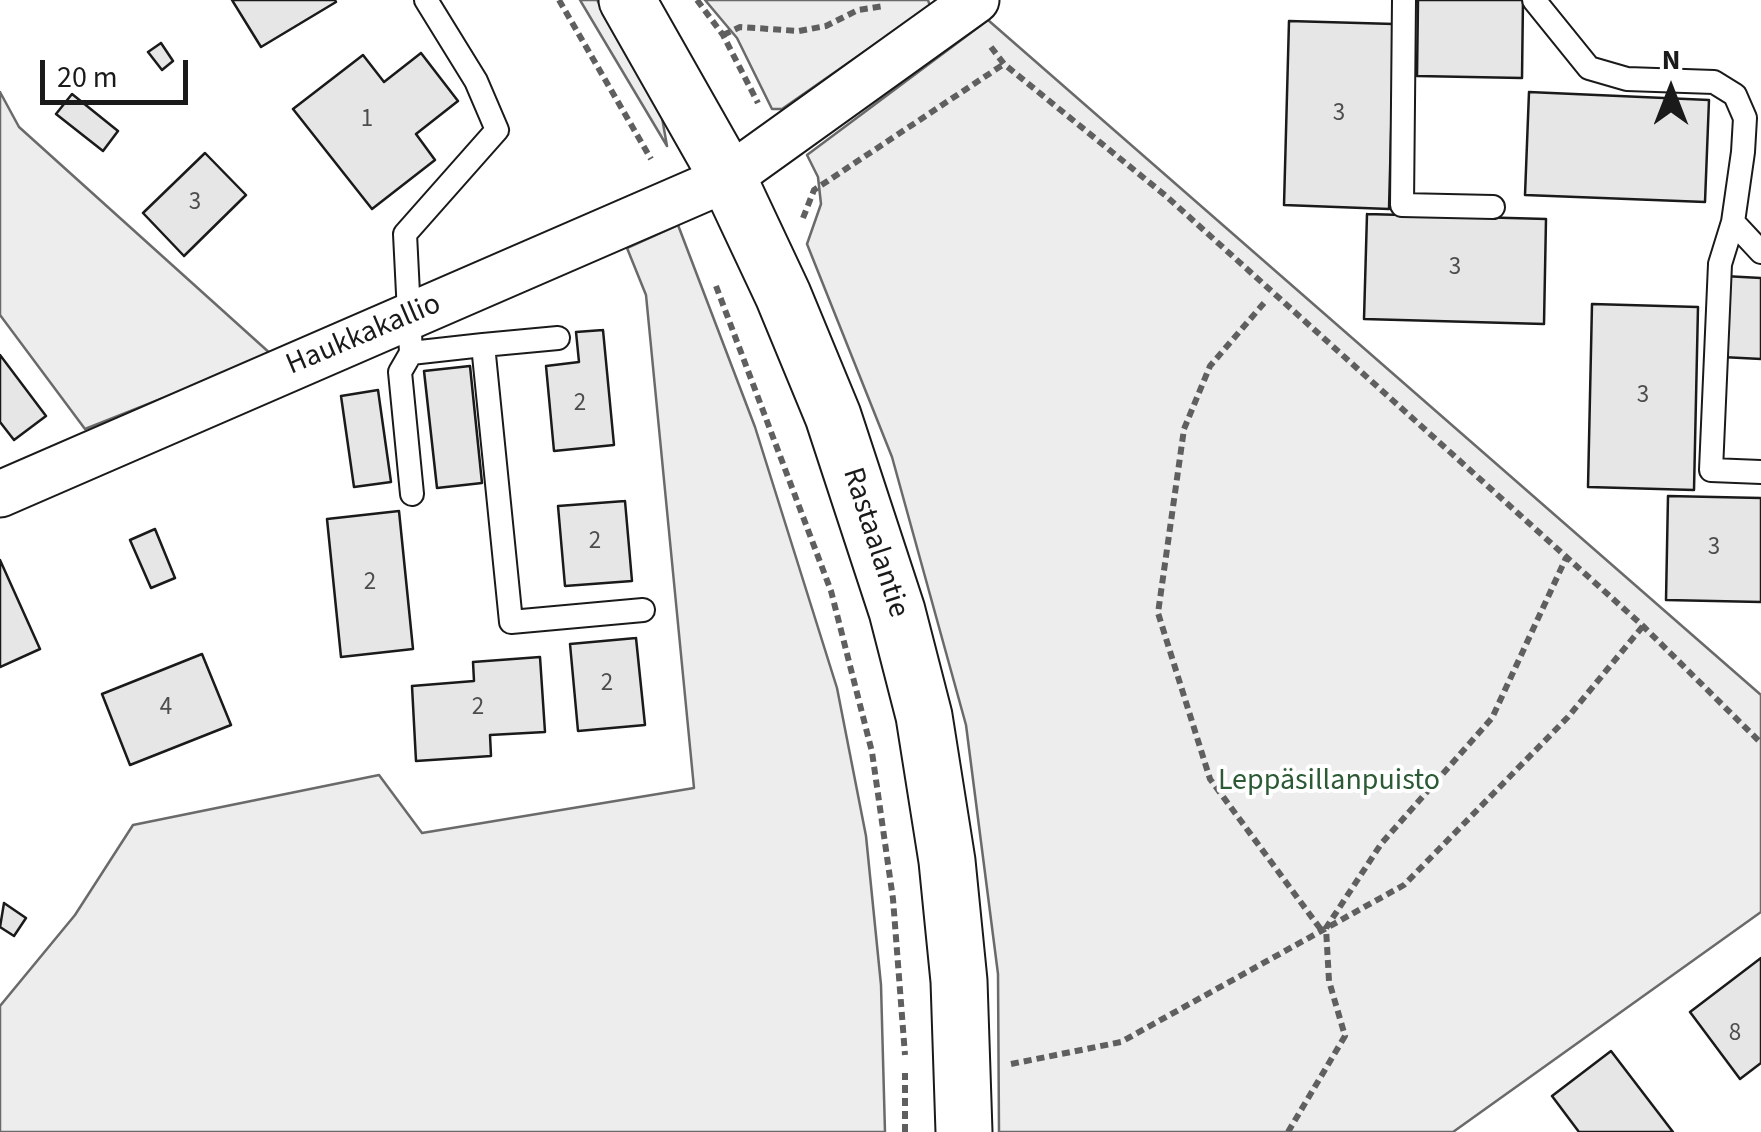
<!DOCTYPE html>
<meta charset="utf-8">
<style>
body{margin:0}
#map{position:relative;width:1761px;height:1132px;overflow:hidden;background:#fff;font-family:"Source Sans 3",sans-serif}
canvas{display:block}
.north{position:absolute;left:1621px;top:40px;width:100px;height:100px;-webkit-text-stroke:8px #fff;paint-order:stroke;rotate:0deg;font-size:28px;font-weight:700;line-height:40px;text-align:center;color:#1a1a1a}
.north::after{content:'';display:block;margin:auto;width:35px;height:45px;background:#1a1a1a;clip-path:polygon(50% 0,100% 100%,50% 72%,0 100%)}
.scale{position:absolute;left:40px;top:60px;width:148px;height:45px;box-sizing:border-box;border:5px solid #1a1a1a;border-top:0;padding-left:12px;font-size:30px;line-height:35px;white-space:nowrap;color:#1a1a1a;-webkit-text-stroke:8px #fff;paint-order:stroke}
</style>
<div id="map">
<canvas width="1761" height="1132"></canvas>
<div class="north">N</div>
<div class="scale">20 m</div>
</div>
<script>
const g = document.querySelector('canvas').getContext('2d');
g.lineJoin = 'round';
function fill(path, color) { g.fillStyle = color; g.fill(path, 'evenodd'); }
const poly = rows => new Path2D(rows.map(r => 'M' + r).join(''));
function stroke(path, color, width, dash) { g.strokeStyle = color; g.lineWidth = width; g.lineCap = dash ? 'butt' : 'round'; g.setLineDash(dash || []); g.stroke(path); }
function write(font, color, halo, rows, align = 'center') {
  g.font = font + ' "Source Sans 3",sans-serif'; g.lineWidth = 8; g.setLineDash([]); g.textBaseline = 'middle'; g.strokeStyle = halo; g.fillStyle = color; for (const [text, x, y, turn = 0] of rows) {
    g.save(); g.translate(x, y); g.rotate((+turn || 0) * Math.PI / 180); g.textAlign = isNaN(turn) ? turn : align; if (halo) g.strokeText(text, 0, 0); g.fillText(text, 0, 0); g.restore();
  }
}
const green = poly([
 [580,0,597,0,661,112,667,146,580,0],
 [705,0,928,0,930,6,782,109,772,109,737,38,705,0],
 [988,20,1761,695,1761,912,1453,1132,999,1132,998,974,966,725,892,457,807,244,821,204,818,177,807,155,988,20],
 [0,92,19,127,272,355,85,429,0,315,0,92],
 [678,225,755,427,837,688,866,836,881,985,885,1132,0,1132,0,1006,75,915,133,825,379,775,422,833,694,788,646,295,627,248,678,225]
]);
fill(green, '#ededed');
stroke(green, '#6a6a6a', 2.5);
const building = poly([
 [232,0,335,0,336,2,261,47,232,0],
 [1418,0,1523,0,1522,78,1417,76,1418,0],
 [1289,21,1394,24,1389,209,1284,205,1289,21],
 [161,43,173,61,162,70,148,52,161,43],
 [421,53,458,101,416,134,435,160,372,209,293,109,363,55,384,82,421,53],
 [1529,92,1709,100,1705,202,1525,195,1529,92],
 [72,94,118,131,103,151,56,114,72,94],
 [205,153,246,195,184,256,143,213,205,153],
 [1367,214,1546,219,1544,324,1364,319,1367,214],
 [1724,276,1761,278,1761,359,1722,357,1724,276],
 [1592,304,1698,307,1694,490,1588,487,1592,304],
 [603,330,614,445,554,451,546,366,579,362,576,332,603,330],
 [0,355,46,416,14,440,0,422,0,355],
 [470,366,482,483,437,488,424,371,470,366],
 [378,390,391,482,354,487,341,396,378,390],
 [1668,496,1761,498,1761,602,1666,600,1668,496],
 [625,501,632,581,565,586,558,506,625,501],
 [399,511,413,649,341,657,327,519,399,511],
 [155,529,175,578,151,588,130,540,155,529],
 [0,560,40,649,0,667,0,560],
 [636,638,645,725,578,731,570,644,636,638],
 [202,654,231,725,130,765,102,694,202,654],
 [540,657,545,732,490,735,491,756,416,761,412,686,474,681,473,662,540,657],
 [4,903,26,918,14,936,0,927,4,903],
 [1761,958,1761,1063,1740,1079,1690,1012,1761,958],
 [1611,1051,1673,1132,1579,1132,1552,1096,1611,1051]
]);
fill(building, '#e6e6e6');
stroke(building, '#1a1a1a', 2.5);
const lane = poly([
 [1404,0,1402,205,1493,207],
 [1534,0,1589,68,1627,79,1714,82,1735,95,1745,118,1743,152,1733,222,1720,264,1711,470,1761,472],
 [1733,222,1761,252],
 [483,345,558,338],
 [411,353,483,345,511,622,643,610],
 [412,494,400,372,411,353,405,234,497,130,476,81,426,0]
]);
const street = poly([
 [0,494,728,178,976,0]
]);
const primary = poly([
 [627,0,728,178,783,295,833,416,897,611,924,716,947,861,959,981,964,1132]
]);
stroke(lane, '#1a1a1a', 26);
stroke(street, '#1a1a1a', 49);
stroke(primary, '#1a1a1a', 59);
stroke(poly([
 [559,0,651,159],
 [697,0,723,35,758,103],
 [723,35,740,27,799,31,826,26,858,10,884,6],
 [991,47,1004,64,1166,196,1643,626,1761,743],
 [803,218,814,190,1004,64],
 [716,286,831,591,872,752,893,899,905,1055],
 [1264,303,1210,366,1184,429,1158,613,1210,779,1322,931],
 [1011,1064,1121,1042,1404,885,1568,717,1643,626],
 [905,1132,905,1073],
 [1288,1132,1345,1036,1329,981,1326,928,1381,844,1492,718,1566,558]
]), '#5f5f5f', 6, [8, 5]);
stroke(lane, '#fff', 22);
stroke(street, '#fff', 45);
stroke(primary, '#fff', 55);
write('25px', '#4d4d4d', null, [
 ["3",1339,115],
 ["1",367,121],
 ["3",195,204],
 ["3",1455,269],
 ["3",1643,397],
 ["2",580,405],
 ["2",595,543],
 ["3",1714,549],
 ["2",370,584],
 ["2",607,685],
 ["4",166,709],
 ["2",478,709],
 ["8",1735,1035]
]);
write('30px', '#1a1a1a', '#fff', [
 ["Haukkakallio",364,336,-23],
 ["Rastaalantie",874,543,72]
]);
write('30px', '#2b5a34', '#fff', [
 ["Leppäsillanpuisto",1329,782]
]);
</script>
